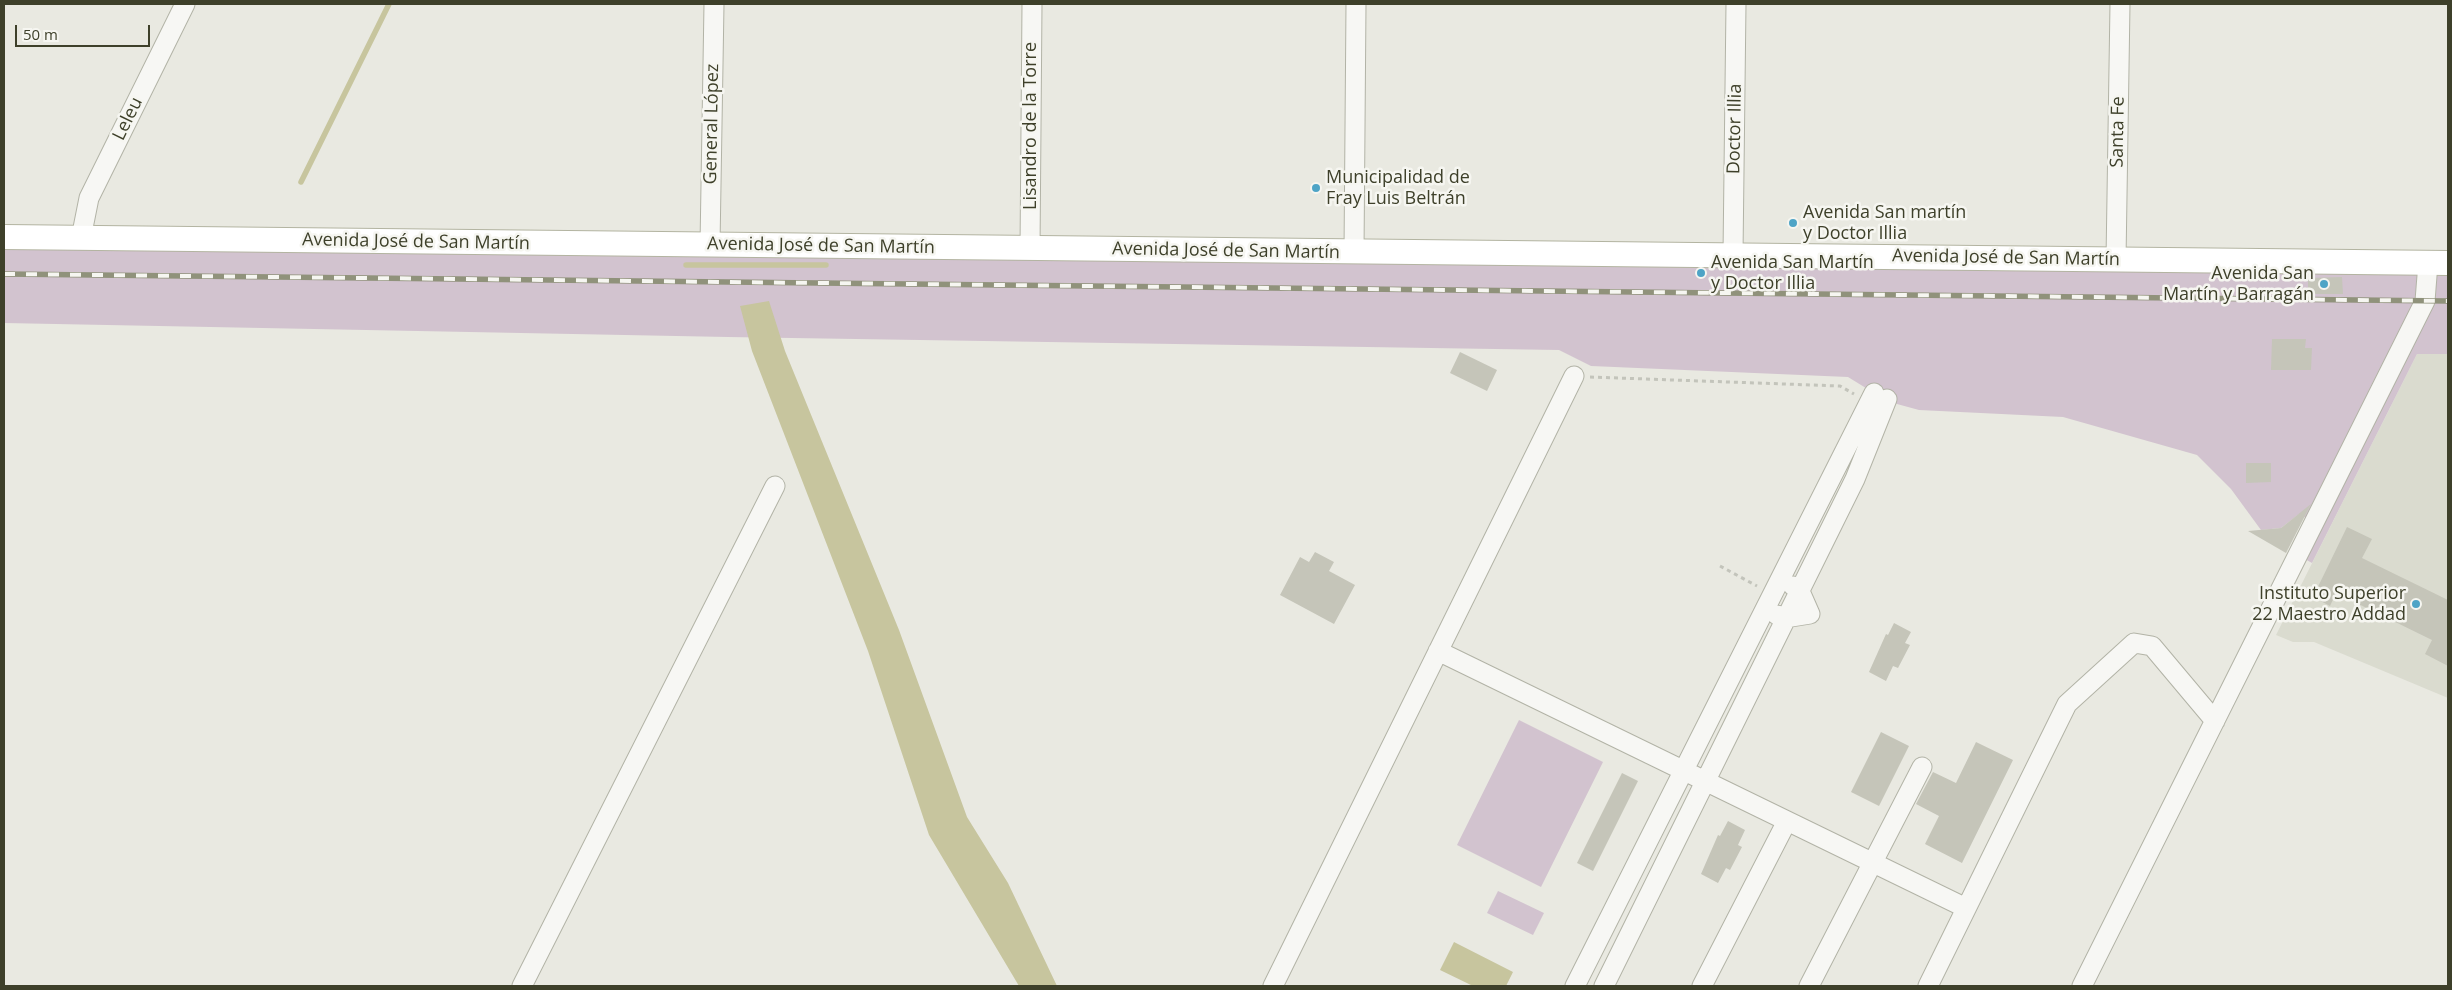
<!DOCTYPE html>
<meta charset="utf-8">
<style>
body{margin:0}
#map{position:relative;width:2452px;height:990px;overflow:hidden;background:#e9e9e1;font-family:"Open Sans",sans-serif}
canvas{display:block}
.frame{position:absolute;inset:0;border:5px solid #3e402a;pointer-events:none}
.scale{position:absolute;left:15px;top:25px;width:135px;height:22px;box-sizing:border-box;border:2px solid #3e402a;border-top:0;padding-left:6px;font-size:15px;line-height:18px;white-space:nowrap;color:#3e402a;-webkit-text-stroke:4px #f6f6f1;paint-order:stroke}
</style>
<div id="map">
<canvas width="2452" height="990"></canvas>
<div class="frame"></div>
<div class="scale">50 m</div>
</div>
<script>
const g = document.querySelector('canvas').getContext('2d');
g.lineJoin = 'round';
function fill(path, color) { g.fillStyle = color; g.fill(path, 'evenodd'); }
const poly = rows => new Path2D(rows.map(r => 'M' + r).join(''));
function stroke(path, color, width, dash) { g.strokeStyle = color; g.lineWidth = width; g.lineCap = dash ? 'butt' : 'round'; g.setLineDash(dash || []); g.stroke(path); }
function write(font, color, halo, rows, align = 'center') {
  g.font = font + ' "Open Sans",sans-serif'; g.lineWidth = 5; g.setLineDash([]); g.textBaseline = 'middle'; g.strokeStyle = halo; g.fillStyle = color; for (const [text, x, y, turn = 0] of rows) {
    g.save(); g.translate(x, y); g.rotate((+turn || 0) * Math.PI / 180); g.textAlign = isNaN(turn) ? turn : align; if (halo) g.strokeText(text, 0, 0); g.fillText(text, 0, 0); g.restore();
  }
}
fill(poly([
 [2417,354,2448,354,2448,698,2314,642,2293,642,2276,635]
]), '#dadbcf');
fill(poly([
 [4,237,2448,263,2448,354,2417,354,2312,563,2303,558,2320,526,2299,514,2281,528,2261,530,2231,489,2197,455,2063,417,1919,410,1897,404,1874,393,1848,377,1591,366,1559,350,728,337,4,323],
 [1519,720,1603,762,1541,887,1457,845],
 [1498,891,1544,913,1533,935,1487,913]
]), '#d2c3cf');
fill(poly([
 [769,301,785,351,899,630,967,817,1008,883,1057,986,1019,986,929,835,868,651,752,351,740,306],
 [1454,942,1513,972,1506,986,1473,986,1440,970]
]), '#c7c59e');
stroke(poly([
 [301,182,389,4],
 [686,265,826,265]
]), '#c7c59e', 5.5);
fill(poly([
 [2342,277,2343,294,2308,294,2308,278],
 [2272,339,2306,339,2305,348,2312,348,2311,370,2271,370],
 [1460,352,1497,370,1487,391,1450,373],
 [2246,463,2271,463,2271,482,2246,483],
 [2311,504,2286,553,2248,531,2281,528],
 [2347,527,2372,539,2362,558,2448,600,2448,666,2425,654,2432,640,2336,593,2330,606,2313,597],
 [1315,552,1334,562,1329,571,1355,585,1334,624,1280,595,1300,557,1309,562],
 [1894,623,1911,632,1905,643,1910,645,1898,668,1893,666,1886,681,1869,672,1886,634,1888,635],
 [1881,732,1909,746,1879,806,1851,792],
 [1976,742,2013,760,1962,863,1925,844,1939,816,1916,804,1933,772,1956,783],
 [1622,773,1638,781,1593,871,1577,863],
 [1728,821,1745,830,1738,845,1742,847,1730,870,1726,868,1718,883,1701,874,1718,835,1720,836]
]), '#c5c5b9');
const minor = poly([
 [81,238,89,198,185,4],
 [710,245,714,4],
 [1030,249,1032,4],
 [1354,252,1356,4],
 [1733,254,1736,4],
 [2116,260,2120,4],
 [1777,615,1785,618,1810,614,1799,589,1793,586],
 [1438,651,1966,908],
 [522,986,775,486],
 [1273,986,1574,376],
 [1575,986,1874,393],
 [1604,986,1855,479,1887,399],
 [1702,986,1787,821],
 [1809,986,1922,767],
 [1928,986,2067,704,2134,643,2152,646,2215,721],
 [2082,986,2425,301,2428,263]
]);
const major = poly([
 [4,237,2448,263]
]);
stroke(minor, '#b2b3a6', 21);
stroke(major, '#b3b4a1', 26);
stroke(poly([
 [1590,377,1840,386,1854,394],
 [1720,566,1757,586]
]), '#c3c4bb', 3, [4, 4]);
stroke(minor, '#f7f7f4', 19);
stroke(major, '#fff', 24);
const rail = poly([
 [4,274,2448,301]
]);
stroke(rail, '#90927b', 5.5);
stroke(rail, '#f6f6f1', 4, [11]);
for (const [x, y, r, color] of [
 [1316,188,5,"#4ea4c6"],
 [1793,223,5,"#4ea4c6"],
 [1701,273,5,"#4ea4c6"],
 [2324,284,5,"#4ea4c6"],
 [2416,604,5,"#4ea4c6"]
]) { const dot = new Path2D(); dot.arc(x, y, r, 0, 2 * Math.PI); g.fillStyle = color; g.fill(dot); stroke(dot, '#f6f6f1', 2); }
write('18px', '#3e402a', '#f6f6f1', [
 ["Leleu",128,119,-64],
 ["General López",712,124,-89],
 ["Lisandro de la Torre",1031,126,-90],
 ["Doctor Illia",1735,129,-89],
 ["Santa Fe",2118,132,-89],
 ["Avenida José de San Martín",416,242,1],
 ["Avenida José de San Martín",821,246,1],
 ["Avenida José de San Martín",1226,251,1],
 ["Avenida José de San Martín",2006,258,1]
]);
write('18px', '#3e402a', '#f6f6f1', [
 ["Municipalidad de",1326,178],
 ["Fray Luis Beltrán",1326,199],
 ["Avenida San martín",1803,213],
 ["y Doctor Illia",1803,234],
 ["Avenida San Martín",1711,263],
 ["y Doctor Illia",1711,284],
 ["Avenida San",2314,274,"right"],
 ["Martín y Barragán",2314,295,"right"],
 ["Instituto Superior",2406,594,"right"],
 ["22 Maestro Addad",2406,615,"right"]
], 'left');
</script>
